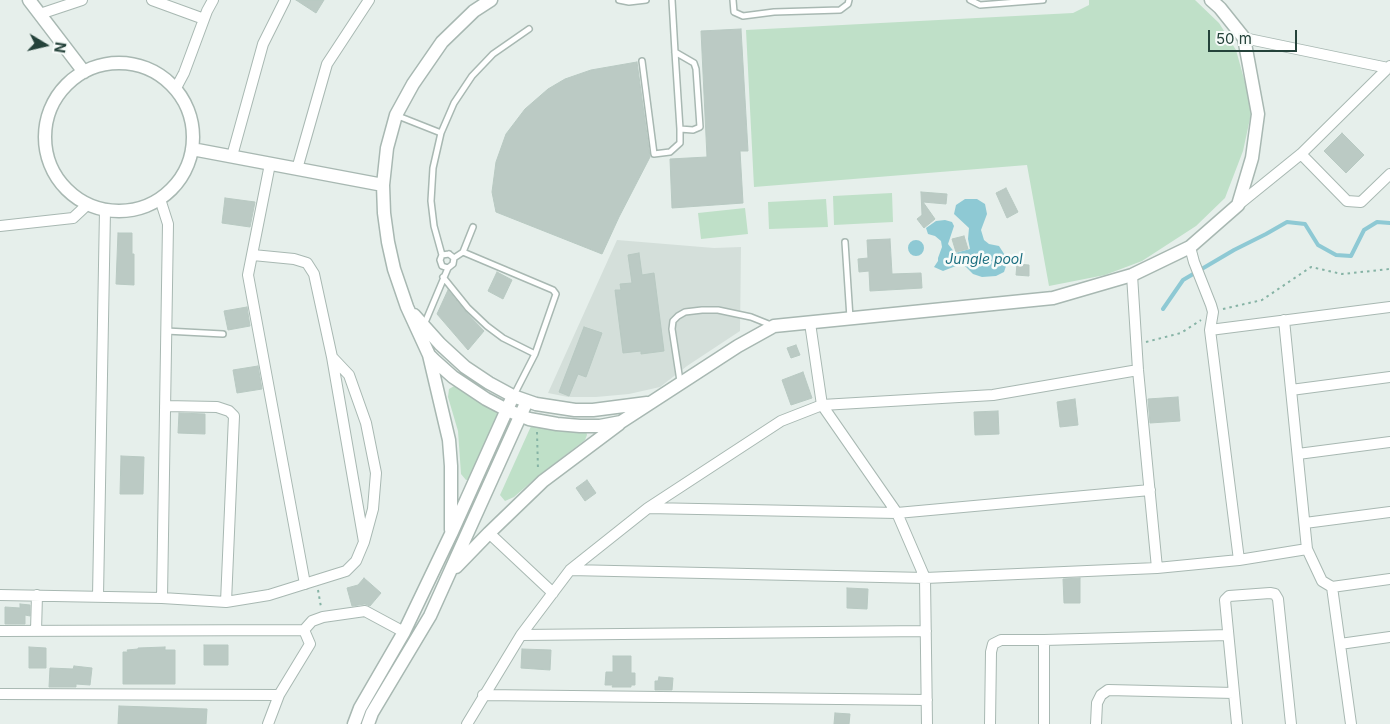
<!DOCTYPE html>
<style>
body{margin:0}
#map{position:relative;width:1390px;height:724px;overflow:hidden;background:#e6efeb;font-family:Inter,sans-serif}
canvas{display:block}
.north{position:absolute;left:20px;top:20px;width:50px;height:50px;-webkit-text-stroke:4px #f7fbf9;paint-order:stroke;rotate:99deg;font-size:14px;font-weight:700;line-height:20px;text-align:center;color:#24423a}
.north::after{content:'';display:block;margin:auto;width:18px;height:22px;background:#24423a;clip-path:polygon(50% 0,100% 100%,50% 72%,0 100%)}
.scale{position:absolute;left:1208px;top:30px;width:89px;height:22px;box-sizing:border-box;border:2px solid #24423a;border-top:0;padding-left:6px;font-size:15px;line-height:18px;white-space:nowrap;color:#24423a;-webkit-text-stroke:4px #f7fbf9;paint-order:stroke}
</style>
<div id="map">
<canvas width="1390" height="724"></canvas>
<div class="north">N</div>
<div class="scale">50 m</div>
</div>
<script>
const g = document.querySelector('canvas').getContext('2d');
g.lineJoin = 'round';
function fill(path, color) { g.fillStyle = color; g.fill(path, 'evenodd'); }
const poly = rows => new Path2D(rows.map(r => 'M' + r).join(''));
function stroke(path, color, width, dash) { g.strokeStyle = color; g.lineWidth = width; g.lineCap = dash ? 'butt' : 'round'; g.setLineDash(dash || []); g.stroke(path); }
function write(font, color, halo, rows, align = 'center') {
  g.font = font + ' Inter,sans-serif'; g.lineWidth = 5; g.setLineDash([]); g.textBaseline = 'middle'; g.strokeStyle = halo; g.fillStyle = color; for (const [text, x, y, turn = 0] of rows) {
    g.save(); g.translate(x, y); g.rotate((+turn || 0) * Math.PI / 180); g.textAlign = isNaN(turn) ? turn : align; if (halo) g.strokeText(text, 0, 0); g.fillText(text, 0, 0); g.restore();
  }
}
fill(poly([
 [617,240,714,248,741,247,740,331,687,366,660,387,629,394,596,397,568,397,548,393]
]), '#d4dfda');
fill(poly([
 [1089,0,1195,0,1219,23,1236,50,1246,86,1251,114,1243,151,1225,198,1196,226,1142,261,1105,275,1049,286,1027,165,754,187,746,30,1073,13,1089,5],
 [892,193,893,222,834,225,833,196],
 [826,199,828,227,769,229,768,202],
 [745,208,748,234,701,239,698,213],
 [456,385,468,392,502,417,473,479,466,480,461,474,458,431,448,397,449,389],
 [532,424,586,431,587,435,585,440,538,476,514,497,505,501,500,495]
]), '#bfe0c8');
fill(poly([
 [965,199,977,199,985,204,987,214,981,230,984,240,989,244,999,246,1008,260,1004,272,996,276,982,277,973,274,965,266,961,264,943,271,934,267,938,261,938,258,942,247,941,241,935,236,928,234,926,228,936,221,945,220,952,222,954,226,948,244,955,253,970,249,968,239,969,228,954,214,956,205],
 '908 248a8 8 0 1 1 16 0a8 8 0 1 1-16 0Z'
]), '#8ec9d4');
stroke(poly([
 [1163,309,1183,280,1234,250,1266,234,1287,222,1305,224,1318,245,1336,255,1351,256,1364,230,1377,222,1390,223]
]), '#8ec9d4', 4);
const building = poly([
 [296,0,324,0,316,13,296,0],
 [741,29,748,151,740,151,743,203,672,208,670,159,707,157,701,31,741,29],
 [637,62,650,157,619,217,602,254,496,212,492,192,496,162,506,134,525,109,548,89,565,79,591,70,637,62],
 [1342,133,1364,155,1346,173,1324,151,1342,133],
 [1006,188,1018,212,1007,218,996,193,1006,188],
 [921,192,947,194,946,204,923,202,935,219,924,228,917,219,922,215,921,192],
 [225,198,255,202,250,227,222,223,225,198],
 [118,233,132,233,132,254,134,254,134,285,116,284,118,233],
 [964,236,968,249,956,252,952,239,964,236],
 [890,239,892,274,921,273,922,288,870,291,869,271,859,272,858,259,868,258,867,240,890,239],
 [639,253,642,275,654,273,664,351,641,354,641,351,623,353,615,290,621,290,620,284,632,283,628,255,639,253],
 [1017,264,1029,265,1029,276,1016,275,1017,264],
 [497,272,512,280,503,299,488,291,497,272],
 [448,290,465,311,484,331,468,350,437,314,448,290],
 [247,307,250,326,228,330,224,311,247,307],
 [584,327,602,333,586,377,578,374,569,396,559,392,584,327],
 [796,345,800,355,791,358,787,348,796,345],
 [258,366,262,389,237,393,233,370,258,366],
 [803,372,812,398,791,405,782,380,803,372],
 [1178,397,1180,421,1150,423,1148,399,1178,397],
 [1075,399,1078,425,1060,427,1057,402,1075,399],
 [998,411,999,434,975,435,974,412,998,411],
 [179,413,205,414,205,434,178,433,179,413],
 [121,456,144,457,143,494,120,494,121,456],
 [587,480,596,493,585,501,576,488,587,480],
 [364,578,381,593,370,606,365,604,352,606,347,588,358,585,364,578],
 [1080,578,1080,603,1064,603,1063,579,1080,578],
 [847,588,868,589,867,609,847,608,847,588],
 [20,604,30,605,30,616,25,615,25,624,5,624,5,607,20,608,20,604],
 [204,645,228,645,228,665,204,665,204,645],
 [29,647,46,648,46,668,29,668,29,647],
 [165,647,165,650,175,650,175,684,123,684,123,652,128,652,127,650,138,649,138,648,165,647],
 [522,649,551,650,550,670,521,668,522,649],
 [613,656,631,656,631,673,635,673,635,685,631,685,631,687,612,687,613,685,605,685,606,672,613,672,613,656],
 [74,666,92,668,90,685,76,684,76,687,49,687,50,668,73,669,74,666],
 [659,677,673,678,672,690,655,690,655,681,658,681,659,677],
 [119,706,207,709,206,724,118,724,119,706],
 [835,713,850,714,849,724,834,724,835,713]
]);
fill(building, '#bbcac4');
stroke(building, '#b8c9c2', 1);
const service = poly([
 [619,0,629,2,646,0],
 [672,0,675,52,680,129,693,130,700,127,696,69,694,63,675,52],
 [733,0,734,12,743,16,774,12,840,10,848,4,849,0],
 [970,0,980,5,1043,0],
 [642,61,654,154,670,152,680,143,680,129],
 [398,116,441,133],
 [845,242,850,318],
 [463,252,473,227],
 [449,254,454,258,453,264,448,268,442,266,440,260,442,255,449,254],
 [442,255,434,226,431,201,433,168,441,133,454,103,472,76,493,54,529,29],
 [454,258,463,252,553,290,556,294,535,354,514,395],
 [443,277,468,308,487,326,503,338,535,354],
 [424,325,448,268],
 [166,331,223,334],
 [680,381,672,329,673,321,678,316,685,312,702,310,718,310,751,317,771,325]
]);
const minor = poly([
 [152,0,204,19],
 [40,14,82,0],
 [1244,38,1388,68],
 [176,88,184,73,207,11,213,0],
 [1301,154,1347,201,1361,202,1390,174],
 [232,156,263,44,285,0],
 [270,164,248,275,305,584],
 [297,169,327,64,369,0],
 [160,199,168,224,162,598],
 [1238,205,1301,154,1390,66],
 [0,226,73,218,88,204],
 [1190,247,1194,262,1211,305,1213,312,1210,330],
 [253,255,294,259,307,263,314,274,332,357],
 [1284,320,1307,549],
 [810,323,822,405,897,513,925,578,927,724],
 [1291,390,1390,377],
 [165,406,217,407,229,411,234,416,226,602],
 [1298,454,1390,442],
 [648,508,897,513,1150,490],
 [1305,523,1390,512],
 [489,533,553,593],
 [1239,560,1210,330,1390,307],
 [1157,568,1239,560,1307,549,1322,581,1332,587,1390,579],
 [570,570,925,578,1157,568,1138,370,1132,275],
 [1332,587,1351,724],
 [0,595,162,598,226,602,269,595,346,571,356,561,364,542,373,509,376,473,366,423,349,375,332,357,364,542],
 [98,596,105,210],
 [304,630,312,621,323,617,365,611,404,632],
 [0,631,304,630],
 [36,631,37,595],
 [521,635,926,631],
 [1044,640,1044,724],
 [1340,644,1390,637],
 [0,694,279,695],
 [483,695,927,700],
 [268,724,279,695,310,644,304,630],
 [467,724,521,635,570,570,648,508,781,421,822,405,993,395,1138,370],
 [990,724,991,652,993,644,1001,640,1044,640,1228,635],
 [1096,724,1097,703,1101,695,1108,690,1234,693],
 [1237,724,1225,600,1229,596,1270,593,1275,594,1278,599,1291,724]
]);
const tertiary = poly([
 [29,0,84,72],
 [491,0,474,11,442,42,413,84,396,115,387,148,383,185,384,213,388,242,394,269,407,307,429,355,434,360,453,377,486,399,507,410,529,419,557,424,580,426,600,426,621,422,738,346,774,326,1053,298,1132,275,1190,247,1238,205,1252,158,1258,114,1244,38,1220,8,1211,0],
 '45 137a74 74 0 1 1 148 0a74 74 0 1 1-148 0Z',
 [192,149,383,185],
 [414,315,440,344,465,367,489,383,513,396,536,404,575,410,593,410,647,403],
 [429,355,449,440,451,466,451,530],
 [456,567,489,533,543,481,619,424],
 [354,724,360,708,404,632,451,534,513,396],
 [368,724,372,713,430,616,527,401]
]);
stroke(service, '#a8b8b2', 8);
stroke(minor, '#a8b8b2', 12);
stroke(tertiary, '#a8b8b2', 15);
stroke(poly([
 [1223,309,1262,300,1311,267,1342,274,1390,269],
 [1146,342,1181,333,1201,320],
 [537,432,538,470],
 [318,590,321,607]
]), '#86b3a5', 2, [2.5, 4]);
stroke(service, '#fff', 5);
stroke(minor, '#fff', 10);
stroke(tertiary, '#fff', 12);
write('italic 14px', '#1c6f80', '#f7fbf9', [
 ["Jungle pool",984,260]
]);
</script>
